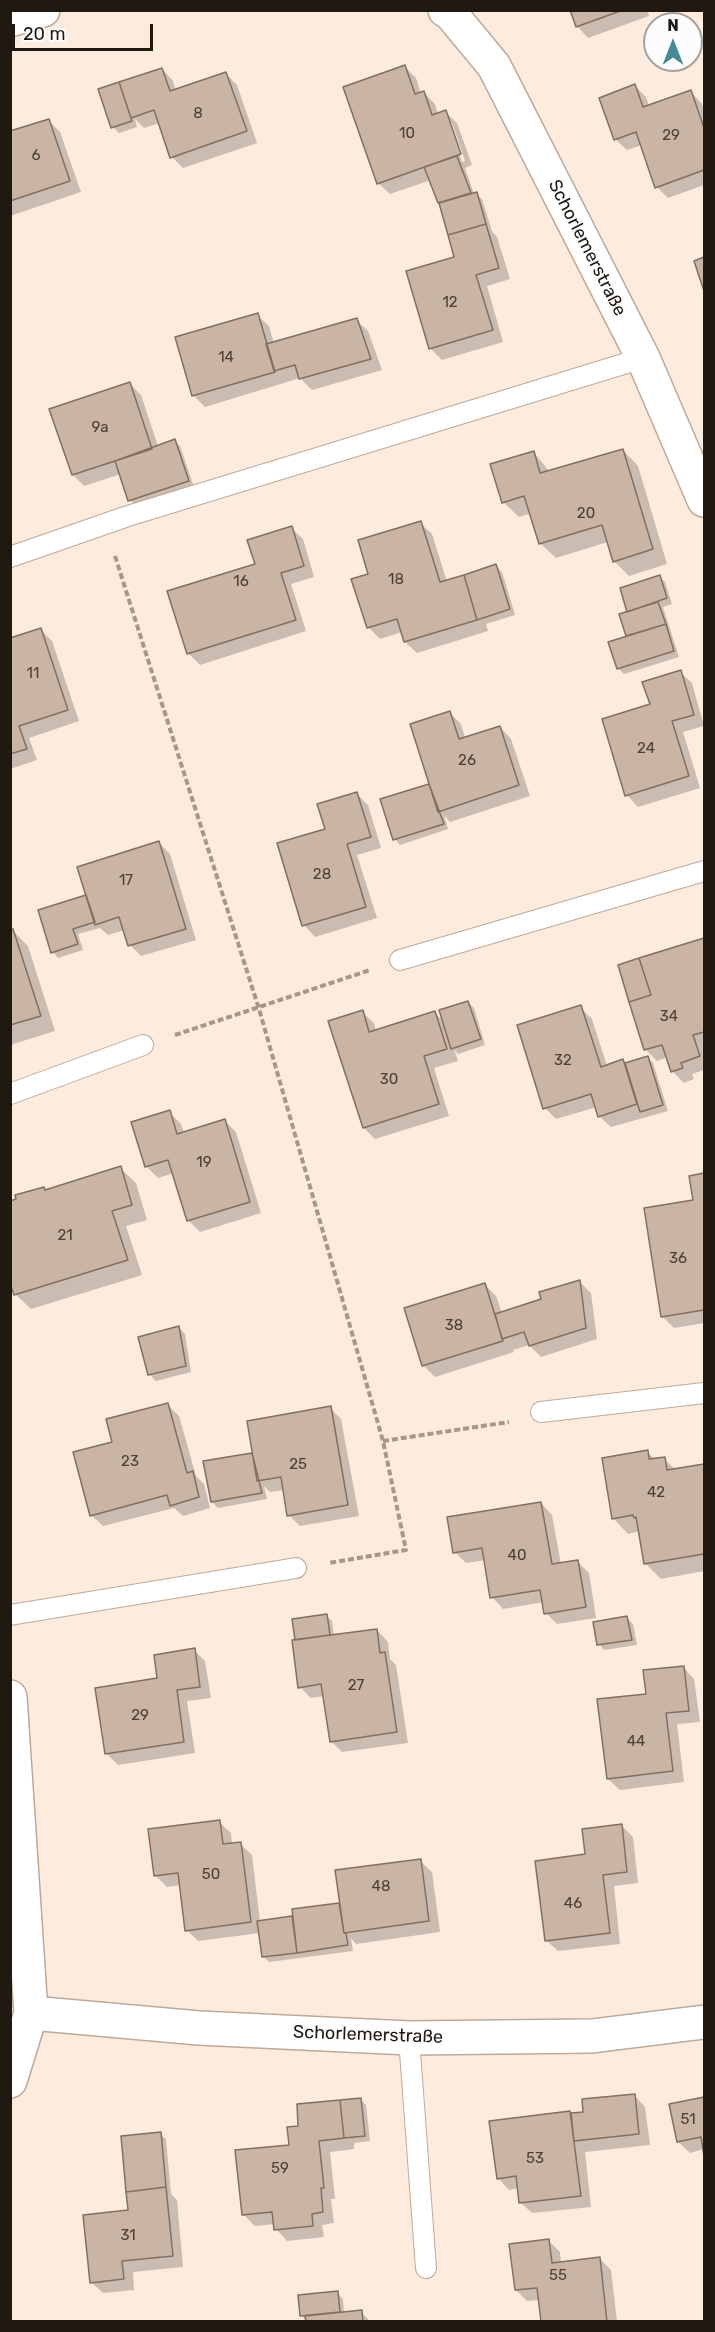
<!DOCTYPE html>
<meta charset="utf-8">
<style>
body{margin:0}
#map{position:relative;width:715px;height:2332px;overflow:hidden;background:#fdebdd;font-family:Rubik,sans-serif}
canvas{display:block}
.frame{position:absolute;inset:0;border:12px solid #201912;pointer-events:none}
.north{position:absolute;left:643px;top:12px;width:60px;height:60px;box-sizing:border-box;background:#fcfcfc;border:2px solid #a4a19e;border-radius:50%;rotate:0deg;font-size:16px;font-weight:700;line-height:24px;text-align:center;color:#201912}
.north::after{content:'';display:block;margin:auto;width:21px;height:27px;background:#448995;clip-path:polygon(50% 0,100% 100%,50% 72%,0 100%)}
.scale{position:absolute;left:12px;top:24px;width:141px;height:27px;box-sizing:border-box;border:3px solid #201912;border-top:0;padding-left:8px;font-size:18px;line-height:21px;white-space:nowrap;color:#201912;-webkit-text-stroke:4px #fcfcfc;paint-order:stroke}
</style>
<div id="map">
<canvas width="715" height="2332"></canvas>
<div class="frame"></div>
<div class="north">N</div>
<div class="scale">20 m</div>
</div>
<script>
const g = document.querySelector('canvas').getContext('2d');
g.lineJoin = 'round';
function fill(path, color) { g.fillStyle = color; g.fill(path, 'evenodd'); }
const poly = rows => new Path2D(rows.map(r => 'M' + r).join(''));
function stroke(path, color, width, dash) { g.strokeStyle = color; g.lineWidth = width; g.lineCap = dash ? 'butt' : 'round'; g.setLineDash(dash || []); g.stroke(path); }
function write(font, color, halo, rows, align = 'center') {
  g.font = font + ' Rubik,sans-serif'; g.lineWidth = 4.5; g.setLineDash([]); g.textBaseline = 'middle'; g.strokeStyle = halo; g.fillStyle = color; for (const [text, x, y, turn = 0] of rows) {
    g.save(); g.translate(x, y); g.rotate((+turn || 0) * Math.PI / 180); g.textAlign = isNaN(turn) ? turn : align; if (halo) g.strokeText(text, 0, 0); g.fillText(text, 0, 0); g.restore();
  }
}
fill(poly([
 [571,10,647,10,649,16,588,38,577,26],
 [404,66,416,78,421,94,424,93,435,104,438,114,445,112,457,123,472,165,465,168,474,194,482,199,492,231,497,237,510,279,487,286,503,342,442,360,430,348,456,258,440,202,431,180,390,194,378,183],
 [449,123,452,123,465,161,462,162],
 [162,69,173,81,176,91,225,73,237,85,257,143,183,168,172,157,160,123,144,128,135,119,137,127,119,133,113,127],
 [635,86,646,97,649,106,691,92,702,104,704,111,704,185,668,198,657,187,642,145,627,150,615,139],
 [48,120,60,132,81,192,10,216,10,133],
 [257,315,269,326,274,344,356,320,368,331,382,370,312,390,300,378,205,407,193,395],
 [130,384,141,395,158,446,174,440,180,446,194,487,136,506,130,500,121,474,84,486,73,475],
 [623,450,638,466,667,564,629,576,614,561,608,542,556,558,540,543,531,513,519,517,503,502,534,453,550,472],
 [420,523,432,534,447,582,496,566,502,572,515,615,486,624,488,631,417,653,405,642,402,632,380,639,368,627,370,575],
 [291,528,303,539,314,577,291,584,306,631,200,665,188,653,257,565],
 [659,577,665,582,672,604,663,607,679,657,624,674,618,668,628,637,621,615,629,613],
 [41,630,52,641,79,721,29,738,37,760,10,769,10,640],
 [680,672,692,683,704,726,683,732,700,788,638,807,627,795,652,705],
 [450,713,461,724,465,738,500,727,511,739,530,796,450,822,444,815,448,829,400,845,395,839,382,800,431,785],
 [357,794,368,805,381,848,357,855,377,918,315,937,304,925,327,830],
 [158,842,170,854,196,940,141,956,130,945,125,930,108,935,100,928,78,934,83,950,58,958,53,952,88,896],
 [13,931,28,946,55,1031,10,1045,10,932],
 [704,939,704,1070,692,1074,694,1079,684,1083,672,1071,668,1057,657,1061,645,1049,619,966],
 [468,1002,474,1008,485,1045,458,1054,454,1049,458,1061,434,1068,449,1116,375,1139,364,1128,362,1012,374,1023,376,1031,435,1013,444,1022],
 [580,1007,592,1019,607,1066,623,1060,626,1064,647,1057,653,1063,668,1111,611,1127,599,1116,597,1107,556,1119,545,1108],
 [169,1112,181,1124,184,1133,225,1121,236,1132,261,1213,200,1232,188,1220,174,1173,158,1178,146,1166],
 [120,1168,136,1183,147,1220,126,1226,142,1275,31,1309,15,1294,44,1188,46,1191],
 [704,1175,704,1323,674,1328,663,1317,646,1209,695,1201,691,1177],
 [580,1282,591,1293,597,1339,541,1357,529,1345,513,1350,514,1352,435,1377,423,1365,485,1285,496,1296,502,1313,543,1300],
 [179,1328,185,1334,191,1372,156,1381,150,1375,140,1338],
 [168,1405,179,1416,196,1476,204,1484,210,1508,183,1516,174,1508,103,1526,91,1515,114,1443],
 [330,1408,341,1419,359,1516,300,1526,289,1515,284,1490,270,1492,264,1486,267,1499,218,1508,212,1502,251,1455,255,1458],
 [647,1452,656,1460,664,1459,676,1470,704,1465,704,1571,661,1579,646,1564,640,1531,628,1534,613,1518],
 [541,1503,552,1515,561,1564,577,1561,589,1573,596,1618,557,1624,546,1613,544,1602,503,1609,492,1597,486,1560,466,1563,455,1552],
 [326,1615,332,1621,334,1636,377,1630,388,1642,390,1659,396,1665,408,1743,342,1752,331,1741,325,1696,311,1698,300,1687],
 [627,1618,633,1624,637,1645,604,1650,599,1644],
 [194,1650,205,1661,211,1698,187,1701,195,1753,118,1765,106,1753,159,1679],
 [683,1667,694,1679,700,1722,677,1724,684,1782,620,1790,608,1779,648,1695],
 [219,1822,231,1833,232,1845,240,1844,252,1855,260,1922,294,1918,339,1905,342,1908,420,1861,432,1872,440,1932,356,1944,351,1938,353,1951,269,1962,263,1956,260,1933,198,1941,187,1930,181,1885,167,1887,156,1876],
 [621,1825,633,1837,638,1883,614,1886,620,1944,558,1951,546,1940,587,1856],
 [634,2095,645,2107,650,2145,585,2152,591,2207,532,2213,520,2202,519,2188,509,2190,498,2178,570,2112,572,2115,585,2113],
 [704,2098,704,2149,690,2153,678,2142,671,2105],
 [360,2099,366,2105,370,2141,354,2143,354,2149,330,2152,335,2199,331,2199,334,2223,322,2225,324,2237,287,2241,276,2229,275,2224,255,2226,243,2214,290,2146,300,2127],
 [160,2134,166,2139,171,2194,177,2200,183,2267,133,2272,134,2290,103,2293,91,2282,130,2212],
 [549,2241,560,2252,561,2263,600,2259,611,2270,617,2322,543,2322,540,2300,527,2301,516,2290],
 [337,2293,343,2299,344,2313,361,2312,371,2322,307,2322,301,2315]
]), '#0003');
const building = poly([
 [570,10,623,10,576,27,570,10],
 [405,65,415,94,424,91,432,115,446,110,461,154,377,184,343,87,405,65],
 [162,68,170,91,226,72,247,131,170,158,154,110,131,118,119,82,162,68],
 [119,82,132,121,111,128,98,89,119,82],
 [635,84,643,107,691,90,704,128,704,170,655,188,636,132,614,140,599,98,635,84],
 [49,119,70,181,10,201,10,131,49,119],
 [457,156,471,193,438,203,424,167,457,156],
 [477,192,486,224,448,235,439,203,477,192],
 [486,224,499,268,476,275,493,330,429,349,406,271,454,257,448,235,486,224],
 [704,257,704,291,694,261,704,257],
 [258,313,275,372,192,396,175,337,258,313],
 [357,318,371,359,299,379,295,365,274,371,266,344,357,318],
 [130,382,152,449,72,475,49,409,130,382],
 [175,439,189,481,128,501,115,461,175,439],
 [623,449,653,549,613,562,602,525,539,544,524,496,502,503,490,464,534,451,540,473,623,449],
 [421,521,440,582,464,575,477,620,404,642,397,619,367,628,351,579,368,574,358,540,421,521],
 [292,526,304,566,281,573,296,620,187,654,167,591,255,564,247,540,292,526],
 [496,564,510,609,477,620,464,575,496,564],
 [660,575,667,598,627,612,620,588,660,575],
 [658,602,666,624,626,636,619,614,658,602],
 [666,624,674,651,617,669,608,642,666,624],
 [41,628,68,710,19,726,27,749,10,754,10,638,41,628],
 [681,670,694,715,672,721,689,776,625,796,602,719,650,704,642,682,681,670],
 [450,711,459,739,500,726,519,785,438,812,410,724,450,711],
 [429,784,444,824,393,840,380,799,429,784],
 [357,792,371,837,347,844,366,907,302,926,277,843,325,829,317,804,357,792],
 [159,841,186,929,128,946,119,917,95,925,77,867,159,841],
 [86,895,95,922,73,929,78,944,51,953,38,910,86,895],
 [13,929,41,1016,10,1025,10,930,13,929],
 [704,938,704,1032,693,1035,700,1056,681,1063,683,1068,671,1072,662,1045,644,1050,629,1002,651,995,639,958,704,938],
 [639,958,651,995,629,1002,618,965,639,958],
 [468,1001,481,1039,451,1049,439,1010,468,1001],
 [581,1005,601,1067,623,1059,637,1104,598,1117,591,1094,543,1109,517,1025,581,1005],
 [363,1010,369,1032,435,1011,447,1049,424,1056,439,1104,363,1128,328,1021,363,1010],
 [648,1056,663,1105,640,1112,625,1063,648,1056],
 [170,1110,177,1134,225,1119,250,1202,187,1221,168,1160,145,1167,131,1122,170,1110],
 [121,1166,132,1205,112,1211,128,1260,14,1295,10,1284,10,1201,16,1199,15,1195,44,1187,45,1190,121,1166],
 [704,1173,704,1310,661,1317,644,1208,693,1200,689,1176,704,1173],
 [580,1280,586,1328,529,1346,524,1332,502,1339,495,1314,541,1299,539,1292,580,1280],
 [485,1283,503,1341,422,1366,404,1308,485,1283],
 [179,1326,186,1366,148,1375,138,1337,179,1326],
 [168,1403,187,1473,193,1471,199,1497,170,1506,167,1495,90,1516,73,1452,112,1442,106,1419,168,1403],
 [331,1406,348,1505,287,1516,281,1477,257,1481,247,1421,331,1406],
 [648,1450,649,1459,665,1457,667,1470,704,1464,704,1554,644,1564,636,1517,634,1518,633,1515,612,1519,602,1458,648,1450],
 [252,1453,262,1493,211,1502,203,1461,252,1453],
 [541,1502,552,1564,578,1560,586,1607,544,1614,540,1590,490,1598,482,1548,453,1553,447,1517,541,1502],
 [327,1614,330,1635,295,1640,292,1619,327,1614],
 [627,1616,632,1640,597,1645,593,1622,627,1616],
 [377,1629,380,1653,385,1652,397,1732,330,1742,321,1684,298,1688,292,1640,377,1629],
 [195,1648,200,1687,177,1690,184,1742,105,1754,95,1688,157,1678,154,1655,195,1648],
 [684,1666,689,1711,666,1713,673,1771,607,1779,597,1699,646,1694,643,1670,684,1666],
 [220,1820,223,1844,241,1842,251,1922,185,1931,178,1873,154,1876,148,1829,220,1820],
 [622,1824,627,1872,603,1875,610,1933,545,1941,535,1861,585,1854,582,1829,622,1824],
 [421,1859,429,1921,344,1933,335,1870,421,1859],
 [339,1903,344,1933,346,1933,348,1945,297,1953,292,1909,339,1903],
 [292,1916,297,1953,262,1957,257,1921,292,1916],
 [635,2094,639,2134,574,2141,571,2113,583,2112,582,2099,635,2094],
 [704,2097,704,2156,701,2137,677,2142,669,2104,704,2097],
 [361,2098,365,2136,344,2138,340,2100,361,2098],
 [340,2100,344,2138,319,2141,324,2188,321,2188,323,2212,312,2214,313,2226,274,2230,272,2212,242,2215,235,2150,289,2145,287,2127,298,2126,297,2104,340,2100],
 [570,2111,581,2196,519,2203,516,2176,497,2179,489,2121,570,2111],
 [161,2132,166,2187,126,2192,121,2136,161,2132],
 [166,2187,173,2256,122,2261,124,2279,90,2283,83,2215,128,2210,126,2192,166,2187],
 [549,2239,552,2263,600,2257,607,2322,541,2322,537,2288,515,2290,509,2244,549,2239],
 [338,2291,340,2312,300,2316,298,2295,338,2291],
 [362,2310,363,2322,306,2322,305,2316,362,2310]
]);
fill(building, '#cab4a4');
stroke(building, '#836f60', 1.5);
const lane = poly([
 [10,557,128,516,643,358],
 [400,960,704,871],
 [10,1094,143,1045],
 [541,1412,704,1393],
 [10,1615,296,1568],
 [409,2038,426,2268]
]);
const street = poly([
 [445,10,451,14,494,66,643,358,704,500],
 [10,20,43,10],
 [10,1697,31,2013,10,2081],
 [31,2013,199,2028,409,2038,592,2036,704,2022]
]);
stroke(lane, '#bfa999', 22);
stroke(street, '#bfa999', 36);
stroke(poly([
 [115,556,259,1009,383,1441,406,1550,329,1563],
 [175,1035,370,970],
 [383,1441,509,1422]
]), '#a5978c', 4, [6, 3]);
stroke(lane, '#fff', 20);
stroke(street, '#fff', 33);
write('15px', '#4a4036', null, [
 ["8",198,114],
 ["10",407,134],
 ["29",671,136],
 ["6",36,156],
 ["12",450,303],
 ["14",226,358],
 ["9a",100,428],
 ["20",586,514],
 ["18",396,580],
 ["16",241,582],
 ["11",33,674],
 ["24",646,749],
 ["26",467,761],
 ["28",322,875],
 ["17",126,881],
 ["34",669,1017],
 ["32",563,1061],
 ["30",389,1080],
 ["19",204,1163],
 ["21",65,1236],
 ["36",678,1259],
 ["38",454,1326],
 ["23",130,1462],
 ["25",298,1465],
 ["42",656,1493],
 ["40",517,1556],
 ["27",356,1686],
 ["29",140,1716],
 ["44",636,1742],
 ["50",211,1875],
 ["48",381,1887],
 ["46",573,1904],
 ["51",688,2120],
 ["53",535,2159],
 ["59",280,2169],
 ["31",128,2236],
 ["55",558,2276]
]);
write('18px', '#201912', '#fcfcfc', [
 ["Schorlemerstraße",587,248,63],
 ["Schorlemerstraße",368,2035,2]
]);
</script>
